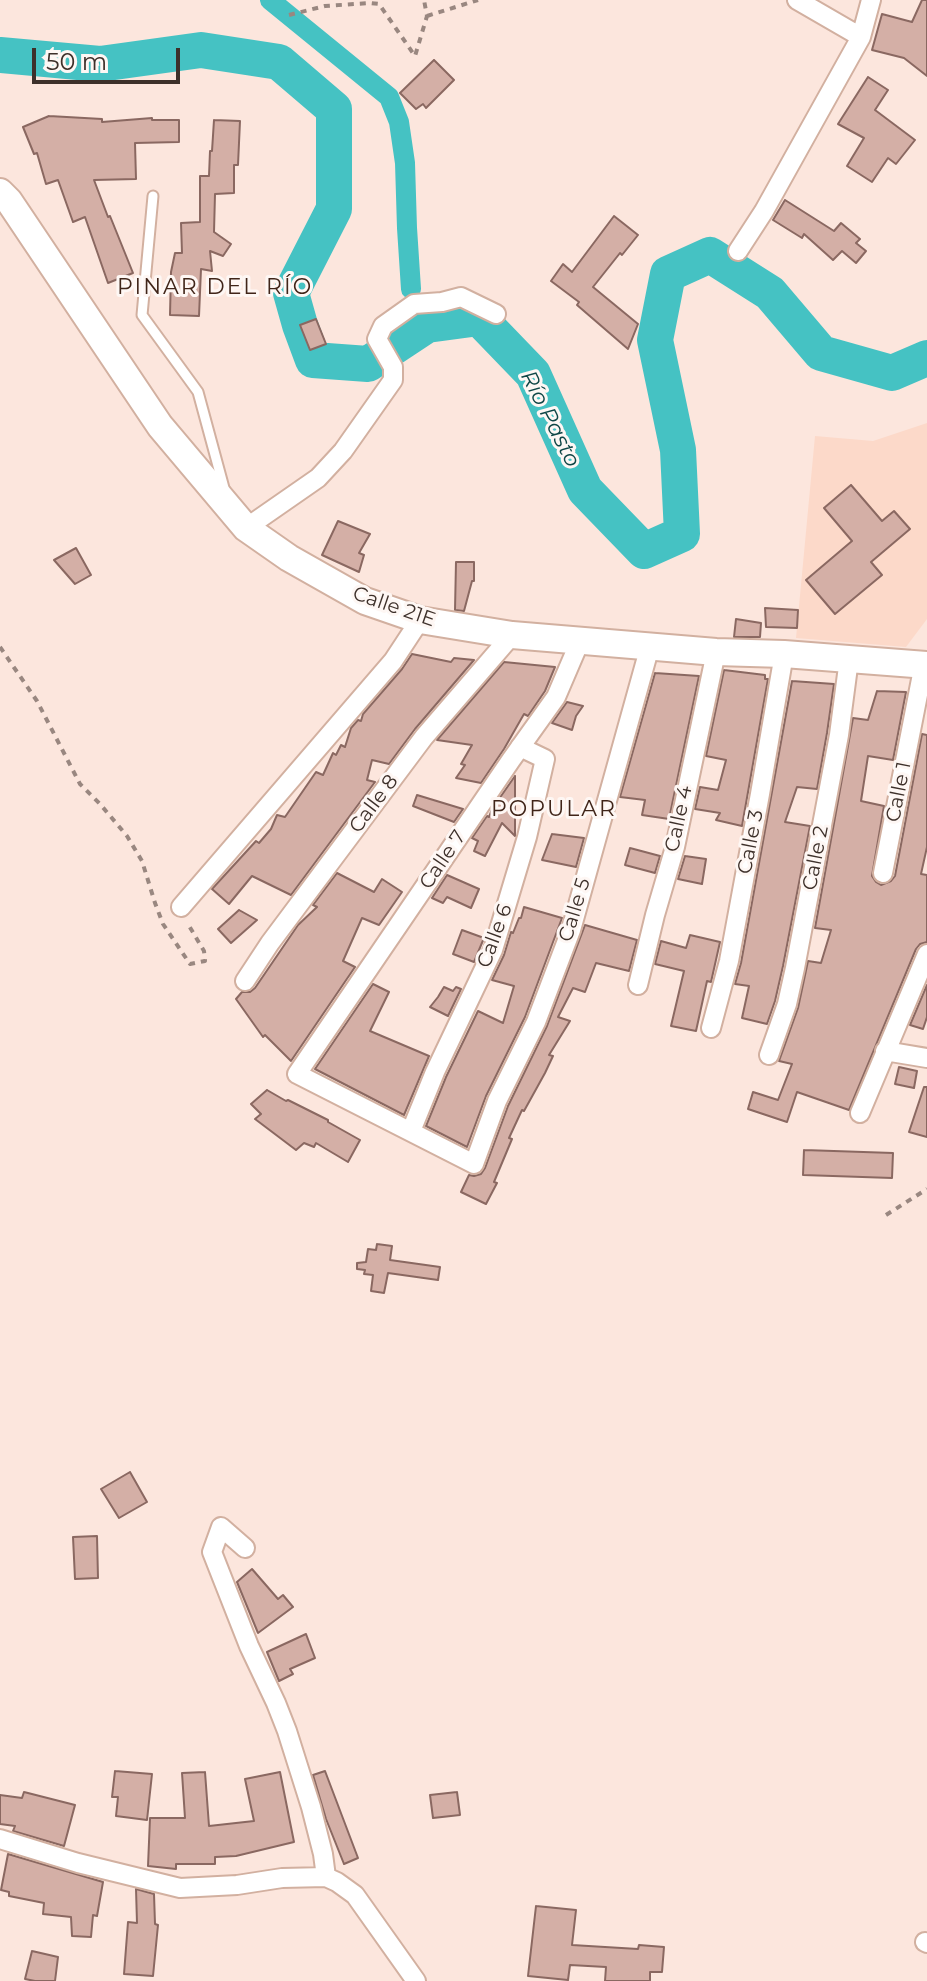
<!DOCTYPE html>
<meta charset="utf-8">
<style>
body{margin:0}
#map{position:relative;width:927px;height:1981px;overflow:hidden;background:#fce6dd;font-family:Montserrat,sans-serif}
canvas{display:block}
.scale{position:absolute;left:32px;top:48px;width:148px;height:36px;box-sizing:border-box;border:4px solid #3d302a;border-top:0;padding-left:10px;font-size:24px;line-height:28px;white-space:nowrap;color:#3d302a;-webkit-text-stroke:6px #fef7f4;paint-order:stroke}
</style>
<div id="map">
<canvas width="927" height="1981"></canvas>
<div class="scale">50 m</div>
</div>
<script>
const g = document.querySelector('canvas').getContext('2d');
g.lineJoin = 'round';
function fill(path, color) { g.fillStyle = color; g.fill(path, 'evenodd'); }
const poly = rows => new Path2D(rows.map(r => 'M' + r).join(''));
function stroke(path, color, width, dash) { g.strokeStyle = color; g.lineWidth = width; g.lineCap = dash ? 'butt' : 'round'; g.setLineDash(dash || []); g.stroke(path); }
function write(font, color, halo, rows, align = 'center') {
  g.font = font + ' Montserrat,sans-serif'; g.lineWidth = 6; g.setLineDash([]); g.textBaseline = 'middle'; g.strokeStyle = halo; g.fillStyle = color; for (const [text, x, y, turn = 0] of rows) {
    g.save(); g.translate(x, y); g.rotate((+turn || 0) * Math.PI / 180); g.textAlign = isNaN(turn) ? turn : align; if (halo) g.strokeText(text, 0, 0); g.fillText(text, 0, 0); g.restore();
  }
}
fill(poly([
 [927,423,927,619,906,647,796,638,815,436,873,441]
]), '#fcd9c9');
stroke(poly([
 [270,0,389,97,399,122,405,163,407,228,411,289],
 [417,311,427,325]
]), '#45c2c3', 20);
stroke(poly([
 [0,55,100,64,201,50,279,62,334,109,334,209,291,293,300,325,313,360,368,364,427,325,479,318,533,374,585,490,644,551,682,534,678,450,655,340,668,274,710,255,770,293,821,353,892,373,927,358]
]), '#45c2c3', 36);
const building = poly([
 [922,0,927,0,927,76,904,58,872,50,882,14,912,22,922,0],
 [434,60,454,80,426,108,423,104,416,109,400,93,434,60],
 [868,77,888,90,875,110,915,140,896,164,888,158,872,182,847,166,864,138,838,124,868,77],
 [49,116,102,119,102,122,152,118,152,120,179,120,179,142,135,143,136,179,94,180,108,217,110,216,133,273,108,283,85,217,73,222,58,180,46,184,37,153,34,154,23,127,49,116],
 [214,120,240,121,238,165,234,165,234,193,215,194,214,232,231,244,223,256,210,251,212,271,201,269,199,316,170,315,171,272,175,253,182,253,181,223,200,222,200,176,209,176,210,151,212,151,214,120],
 [785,200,834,231,841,223,860,239,856,243,866,251,856,263,842,251,833,260,804,234,802,238,773,220,785,200],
 [614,216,638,235,622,255,620,253,593,287,638,324,628,349,577,305,579,302,551,281,563,264,572,272,614,216],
 [316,319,326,344,310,350,300,325,316,319],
 [851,485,882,521,894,511,910,529,871,562,882,575,835,614,806,580,852,541,824,508,851,485],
 [338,521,370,534,359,553,364,555,359,572,322,555,338,521],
 [76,548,91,575,75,584,54,560,76,548],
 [456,562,474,562,474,581,472,581,464,611,455,610,456,562],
 [765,608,798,610,797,628,766,627,765,608],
 [736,619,761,623,760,637,734,637,736,619],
 [412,654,451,662,454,658,474,660,415,729,389,764,372,760,367,780,375,782,291,895,252,876,229,904,212,889,256,841,259,843,271,829,277,815,285,817,316,772,323,775,333,753,336,755,341,745,345,747,351,728,358,720,361,721,363,714,402,669,412,654],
 [504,662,555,667,545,691,528,716,524,714,504,749,481,783,456,778,465,765,461,764,472,745,437,740,504,662],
 [724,670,765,675,765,679,768,679,742,826,716,820,720,813,695,809,700,787,718,790,726,760,706,756,724,670],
 [655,673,699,676,669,819,642,815,645,800,620,797,655,673],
 [792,681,834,684,827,733,817,789,797,787,785,822,810,826,783,966,775,1001,767,1024,742,1018,749,986,735,984,741,963,792,681],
 [877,691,906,692,893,760,868,756,861,801,884,806,872,876,876,882,881,885,891,881,895,876,922,734,927,735,927,847,921,874,927,875,927,942,920,944,916,949,849,1110,797,1092,787,1122,748,1109,753,1092,778,1100,792,1064,779,1061,798,1008,808,961,821,963,831,930,815,928,853,718,868,720,877,691],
 [567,702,583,706,576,716,572,730,552,723,567,702],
 [515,776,515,836,502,823,485,856,474,851,478,841,472,838,487,816,489,817,492,809,515,776],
 [417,795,463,809,454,822,413,806,417,795],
 [552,834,584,838,576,867,542,860,552,834],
 [630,848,660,856,655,873,625,865,630,848],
 [685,856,706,859,702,884,678,879,685,856],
 [337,873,374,892,382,879,402,892,379,925,362,918,343,961,355,967,291,1061,265,1035,263,1037,236,999,242,992,250,992,255,988,298,925,317,907,313,905,337,873],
 [447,875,479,889,471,908,447,897,443,903,432,898,447,875],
 [524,907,562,918,525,1017,486,1096,467,1147,426,1126,446,1077,478,1011,503,1023,514,986,492,980,504,955,511,932,513,933,519,918,521,918,524,907],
 [239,910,257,920,231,943,218,929,239,910],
 [585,925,637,940,629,971,596,963,585,992,573,988,558,1017,570,1021,549,1055,553,1056,545,1073,524,1111,522,1110,509,1138,512,1139,494,1182,497,1183,486,1204,461,1192,469,1175,474,1176,481,1174,485,1168,508,1106,547,1026,585,925],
 [462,930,484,938,474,962,453,954,462,930],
 [690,935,720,942,711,982,707,981,696,1031,671,1026,684,971,655,964,661,941,686,948,690,935],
 [373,984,389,992,370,1031,429,1056,404,1115,315,1069,373,984],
 [927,985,927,1017,923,1029,910,1025,927,985],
 [444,987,453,991,456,987,461,989,448,1016,430,1007,438,997,444,987],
 [899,1067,917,1071,914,1088,895,1084,899,1067],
 [924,1087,927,1087,927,1137,909,1132,924,1087],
 [267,1090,286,1101,288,1100,328,1120,328,1122,360,1140,348,1162,316,1143,314,1147,304,1143,296,1150,255,1119,261,1114,251,1104,267,1090],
 [804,1150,893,1153,892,1178,803,1175,804,1150],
 [377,1244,392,1246,390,1260,440,1267,438,1280,388,1273,384,1293,371,1291,373,1275,364,1274,365,1270,357,1269,357,1263,366,1262,368,1249,376,1250,377,1244],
 [130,1472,147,1502,119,1518,101,1489,130,1472],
 [97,1536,98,1578,75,1579,73,1537,97,1536],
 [252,1569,278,1599,283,1595,293,1607,258,1633,237,1582,252,1569],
 [306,1634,315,1658,290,1669,293,1674,279,1681,267,1652,306,1634],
 [115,1771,152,1774,147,1820,116,1816,118,1797,112,1797,115,1771],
 [325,1771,358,1858,344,1864,326,1819,313,1775,325,1771],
 [205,1772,209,1826,254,1821,245,1779,280,1772,294,1842,236,1856,215,1857,215,1864,176,1864,176,1869,148,1866,150,1818,185,1818,182,1773,205,1772],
 [24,1792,75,1805,64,1846,13,1831,15,1826,0,1824,0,1795,22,1798,24,1792],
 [457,1792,460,1815,433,1818,430,1795,457,1792],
 [8,1854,103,1882,97,1916,93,1915,91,1937,72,1936,71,1917,43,1914,44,1903,9,1896,9,1892,1,1890,8,1854],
 [136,1889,154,1894,155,1924,158,1925,153,1976,124,1974,128,1922,137,1923,136,1889],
 [536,1906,576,1910,572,1945,638,1949,639,1945,664,1947,662,1972,650,1972,650,1981,605,1981,606,1967,570,1965,568,1980,528,1976,536,1906],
 [32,1951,58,1957,55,1981,35,1981,25,1979,32,1951]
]);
fill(building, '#d4afa6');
stroke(building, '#8a6861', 2);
const service = poly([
 [153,196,142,315,198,392,224,488]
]);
const minor = poly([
 [797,0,861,37],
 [738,251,764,211,861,37,871,0],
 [246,528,318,478,343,451,393,380,393,367,377,339,383,326,414,304,442,302,461,297,496,314],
 [580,641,556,697,511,760,297,1074,474,1164,497,1101,536,1022,571,930,650,646],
 [883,873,924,664],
 [181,907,393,661,420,620],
 [245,981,270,943,424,737,512,635],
 [638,985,655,915,675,847,716,652],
 [711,1028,729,961,760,794,784,654],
 [885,1051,927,1058],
 [769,1055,787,1004,795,968,839,735,849,659],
 [860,1113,927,954],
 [411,1131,435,1072,493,950,527,837,545,759,520,747],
 [245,1548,221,1527,212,1552,249,1646,276,1703,287,1731,311,1807,323,1854,326,1877],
 [0,1839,78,1863,180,1888,237,1885,282,1878,326,1877,337,1882,355,1895,416,1981],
 [925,1942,927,1943]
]);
const secondary = poly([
 [0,192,9,201,160,426,246,528,289,558,365,601,420,620,512,635,716,652,784,654,927,665]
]);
stroke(service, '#d2b0a0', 13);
stroke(minor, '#d2b0a0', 22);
stroke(secondary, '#d2b0a0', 30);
stroke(poly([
 [289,15,325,6,370,3,379,4,415,56,427,16,424,0],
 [427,16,478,0],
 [0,647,37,701,80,784,100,804,127,836,142,861,155,903,163,924,190,964,205,961,204,951,188,924],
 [886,1215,927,1189]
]), '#998780', 4, [6, 6]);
stroke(service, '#fff', 9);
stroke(minor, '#fff', 18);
stroke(secondary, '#fff', 26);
write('20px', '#3d302a', '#fef7f4', [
 ["Calle 21E",394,607,19],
 ["Calle 1",899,792,-79],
 ["Calle 8",374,804,-53],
 ["Calle 4",679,819,-78],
 ["Calle 3",751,842,-79],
 ["Calle 2",816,858,-79],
 ["Calle 7",443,860,-56],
 ["Calle 5",575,910,-73],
 ["Calle 6",495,936,-70]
]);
g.letterSpacing = '2px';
write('22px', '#402519', '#fef7f4', [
 ["PINAR DEL RÍO",215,288],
 ["POPULAR",554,810]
]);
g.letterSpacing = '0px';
write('italic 22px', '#0f4747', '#fef7f4', [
 ["Río Pasto",550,419,63]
]);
</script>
